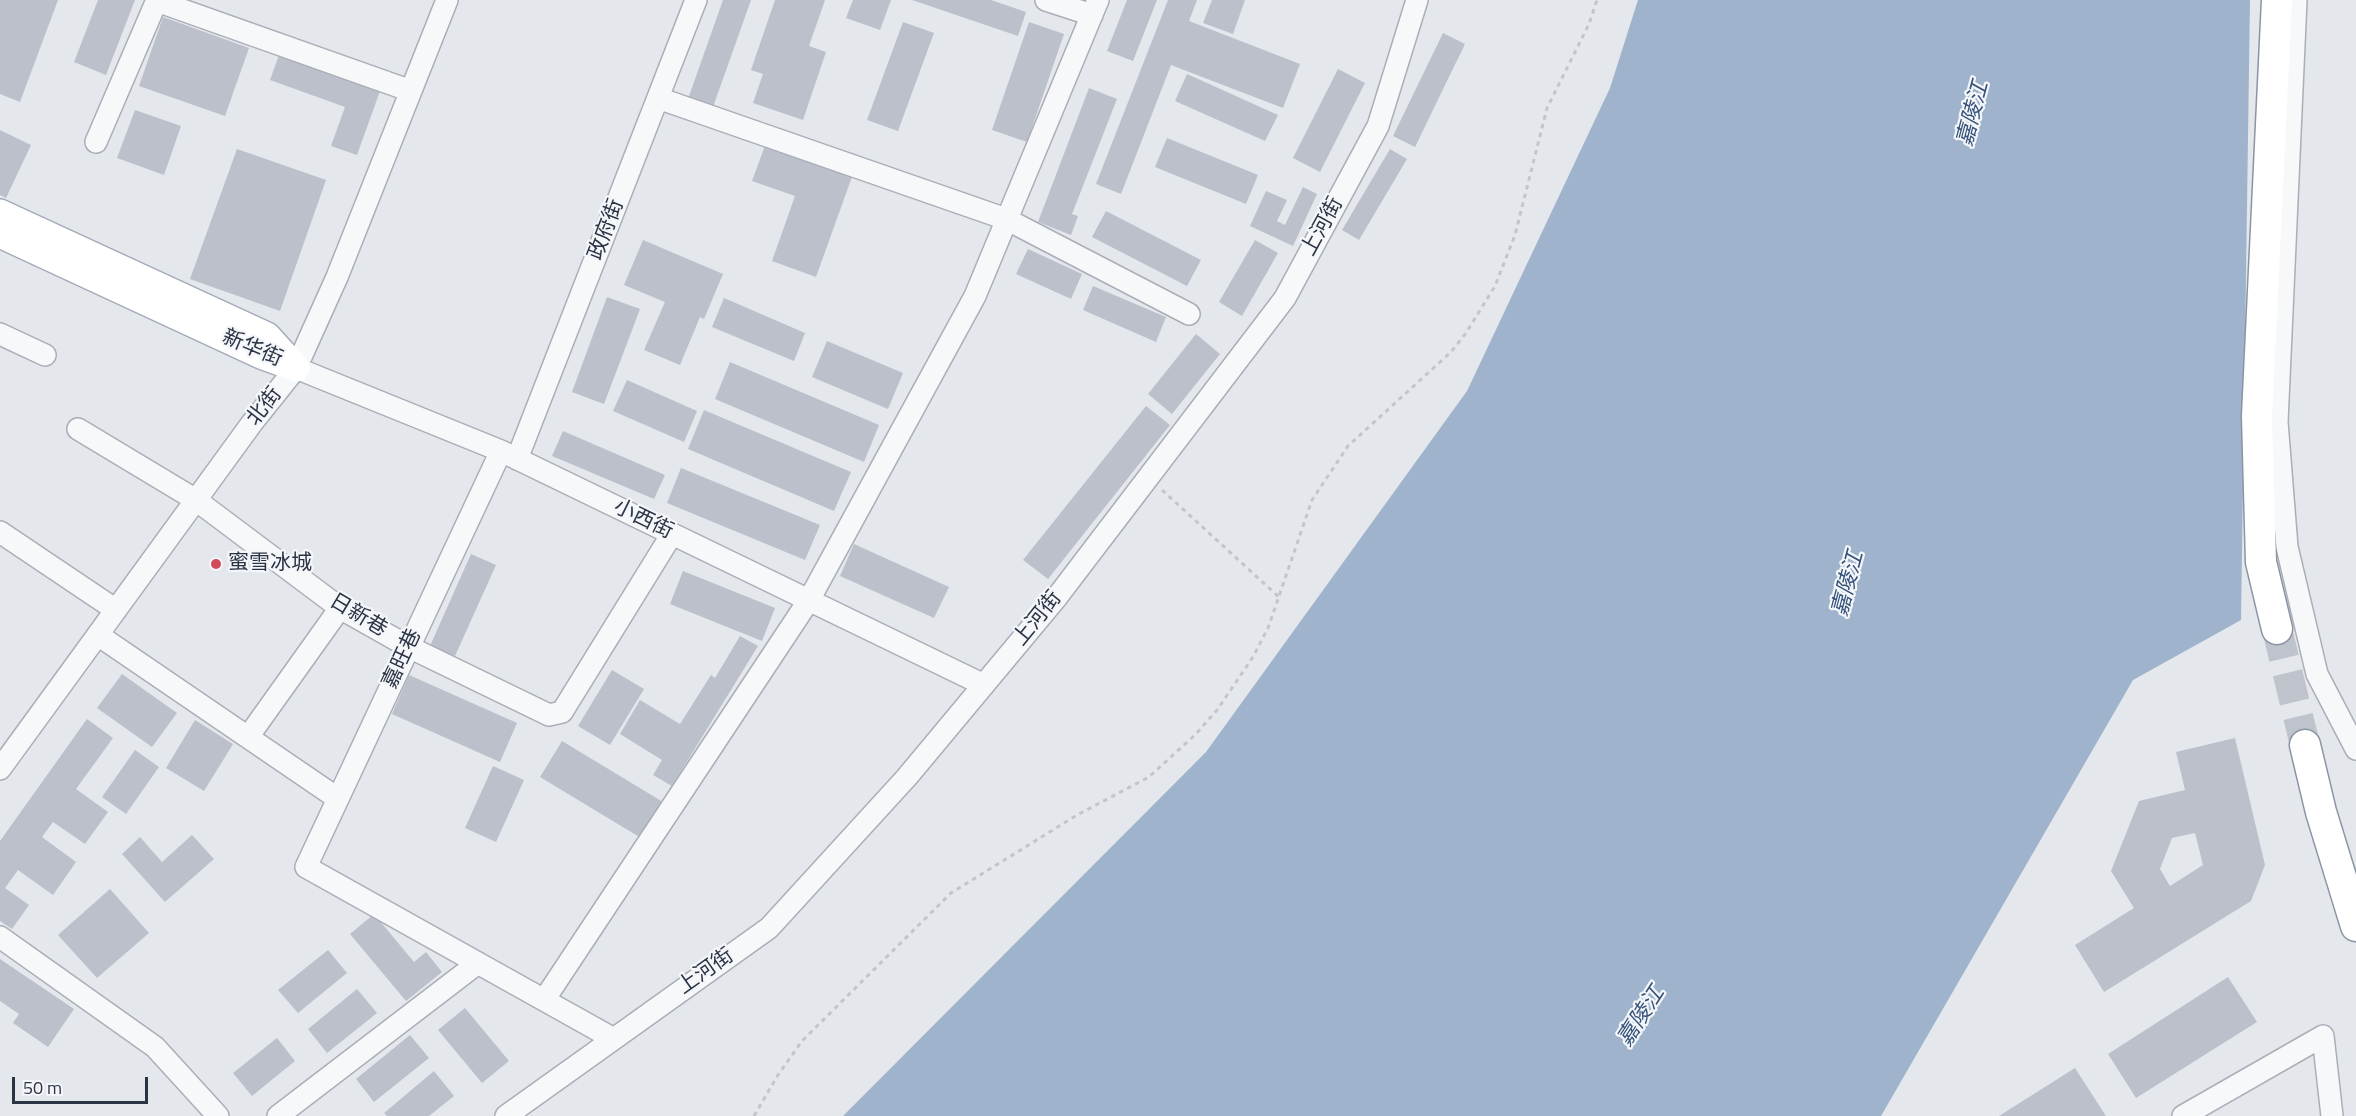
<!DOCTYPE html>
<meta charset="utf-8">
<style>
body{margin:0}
#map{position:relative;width:2356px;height:1116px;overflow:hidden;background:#e4e7ec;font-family:"Titillium Web",sans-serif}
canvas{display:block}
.scale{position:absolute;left:12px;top:1077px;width:136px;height:27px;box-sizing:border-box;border:3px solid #2b3445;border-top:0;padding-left:8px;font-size:18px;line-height:21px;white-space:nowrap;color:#2b3445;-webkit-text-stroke:4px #f4f6f9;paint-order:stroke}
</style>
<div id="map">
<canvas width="2356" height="1116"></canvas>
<div class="scale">50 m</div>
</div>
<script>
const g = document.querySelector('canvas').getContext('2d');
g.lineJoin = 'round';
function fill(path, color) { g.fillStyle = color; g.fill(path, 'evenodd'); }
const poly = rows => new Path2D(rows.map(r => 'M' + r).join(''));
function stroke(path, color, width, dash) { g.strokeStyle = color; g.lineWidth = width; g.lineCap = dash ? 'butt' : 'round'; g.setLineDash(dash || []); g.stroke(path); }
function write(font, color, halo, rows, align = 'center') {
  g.font = font + ' "Titillium Web","Noto Sans SC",sans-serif'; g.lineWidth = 4.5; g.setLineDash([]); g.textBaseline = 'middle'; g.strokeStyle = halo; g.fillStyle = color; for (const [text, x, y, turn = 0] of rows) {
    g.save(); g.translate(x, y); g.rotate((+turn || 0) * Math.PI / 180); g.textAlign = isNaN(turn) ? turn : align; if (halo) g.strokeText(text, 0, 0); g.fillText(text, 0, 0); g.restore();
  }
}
fill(poly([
 [1638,0,2250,0,2241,620,2133,680,1881,1116,843,1116,1206,752,1467,391,1610,88]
]), '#9fb4cc');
fill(poly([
 [0,0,58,0,20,102,0,94],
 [98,0,135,0,106,75,74,62],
 [723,0,751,0,713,107,688,99],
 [775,0,825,0,809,46,826,52,803,120,753,103,763,74,751,70],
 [853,0,891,0,880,30,846,18],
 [912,0,991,0,1026,12,1018,36],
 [1127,0,1157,0,1133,61,1107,51],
 [1168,0,1197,0,1189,21,1300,64,1283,108,1171,65,1121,194,1096,184],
 [1212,0,1245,0,1233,34,1203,23],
 [163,17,249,48,225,116,139,86],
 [903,22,934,33,898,131,867,120],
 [1029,22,1064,34,1027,142,992,130],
 [1443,33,1465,44,1415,147,1393,136],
 [279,55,380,91,357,155,331,146,345,107,270,80],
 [1338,69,1365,83,1320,172,1293,158],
 [1187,74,1278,115,1265,141,1175,101],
 [1089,88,1117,99,1072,214,1078,216,1071,235,1038,222],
 [135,110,181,126,164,175,117,158],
 [0,130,31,145,6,198,0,195],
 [1167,138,1258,175,1246,204,1155,167],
 [766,143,853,174,816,277,772,261,795,196,752,181],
 [237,149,326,180,280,311,190,279],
 [1390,149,1407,159,1359,240,1342,230],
 [1303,187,1317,194,1293,246,1250,226,1266,191,1287,200,1277,221,1285,225],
 [1106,211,1201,260,1187,286,1092,237],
 [643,240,723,274,704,319,700,317,680,365,644,350,665,302,624,285],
 [1255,240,1278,253,1242,316,1219,302],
 [1028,249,1082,274,1071,299,1016,274],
 [1093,286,1166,317,1156,342,1083,310],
 [607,297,640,309,604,404,572,392],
 [724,298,805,333,794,361,712,327],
 [1196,334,1220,354,1172,414,1148,394],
 [827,341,903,373,888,409,812,377],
 [730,362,879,425,864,462,715,399],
 [627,380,697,411,684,442,613,411],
 [1146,406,1170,425,1048,579,1023,560],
 [704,410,851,472,834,511,688,449],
 [563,431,665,475,654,499,552,456],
 [681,468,820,525,805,560,667,503],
 [854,544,949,587,934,618,840,576],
 [471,554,496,565,455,656,430,646],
 [683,571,775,608,762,641,670,604],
 [740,636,758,646,672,786,653,775,662,760,620,734,640,700,680,724,711,675,715,678],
 [612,670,644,689,610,745,578,726],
 [122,674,177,713,152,747,97,708],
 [409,675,517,723,500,762,392,714],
 [87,719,113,738,76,789,108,812,85,844,53,822,42,837,76,862,53,895,18,870,5,888,29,905,12,929,0,921,0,841],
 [195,720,233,744,204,791,166,768],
 [2235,738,2265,865,2251,901,2104,992,2075,945,2134,908,2111,871,2139,801,2185,790,2176,752],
 [2195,833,2203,865,2170,886,2160,869,2172,838],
 [562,741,663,802,641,838,540,777],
 [135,750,159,767,126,814,102,797],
 [493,766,524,780,496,842,465,828],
 [192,835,214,859,165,902,122,854,140,837,162,862],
 [110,889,149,933,97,978,58,935],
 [374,914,414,962,426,952,442,972,406,1001,350,934],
 [328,950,347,973,298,1013,278,990],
 [0,959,74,1009,48,1047,13,1023,19,1014,0,1001],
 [2228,977,2257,1022,2136,1098,2108,1054],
 [357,989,377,1013,327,1053,308,1029],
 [465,1008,509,1061,482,1083,438,1030],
 [410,1035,429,1058,374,1102,356,1079],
 [277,1038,295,1061,252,1096,233,1073],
 [2075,1068,2106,1116,1999,1116],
 [434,1071,454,1096,429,1116,387,1116,384,1113]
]), '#bbc0ca');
stroke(poly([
 [2277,629,2305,745]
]), '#bfc3cb', 30, [30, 15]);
const minor = poly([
 [1046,0,1092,15],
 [2296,0,2277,422,2287,547,2317,674,2356,749],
 [157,1,411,91],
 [658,98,1006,219,1189,314],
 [96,142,157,0],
 [0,334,45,355],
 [296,368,501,451,984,685],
 [78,429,196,500,340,608,409,647,549,715,562,712,672,534],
 [501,451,306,867,612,1038],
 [517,459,696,0],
 [0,532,116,610],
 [98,635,337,798],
 [248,737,340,608],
 [0,769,252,423,296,368,337,277,447,0],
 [0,937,155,1047,218,1116],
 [544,1000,809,600,975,296,1098,0],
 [278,1116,478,963],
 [506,1116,769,928,907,777,1057,597,1285,298,1378,126,1417,0],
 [2183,1116,2323,1036,2332,1116]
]);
const major = poly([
 [0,213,267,336,296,368],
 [0,234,261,355,291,366]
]);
const highway = poly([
 [2277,0,2257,416,2261,562,2277,629],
 [2305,745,2321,812,2356,926]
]);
stroke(minor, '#a9aeb7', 24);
stroke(major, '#a3abb8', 30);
stroke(highway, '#8b94a3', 33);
stroke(poly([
 [1162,490,1280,598],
 [754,1116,778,1075,802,1041,951,893,1077,815,1149,777,1196,734,1217,710,1253,657,1268,628,1312,500,1348,446,1451,352,1466,333,1495,286,1515,235,1547,108,1589,24,1597,0]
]), '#c2c5cb', 3, [4.5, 4.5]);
stroke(minor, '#f7f8fa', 21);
stroke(major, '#fff', 27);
stroke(highway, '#fff', 30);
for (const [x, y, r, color] of [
 [216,564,6,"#d1495b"]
]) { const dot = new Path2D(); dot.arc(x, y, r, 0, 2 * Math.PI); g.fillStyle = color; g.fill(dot); stroke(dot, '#f4f6f9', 2); }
write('21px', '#2b3445', '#f4f6f9', [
 ["上河街",1323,227,-61],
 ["政府街",607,230,-69],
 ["新华街",252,349,23],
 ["北街",265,407,-52],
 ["小西街",643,520,26],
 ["日新巷",358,616,31],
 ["上河街",1038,619,-51],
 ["嘉旺巷",403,659,-65],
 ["上河街",706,972,-35]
]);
write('21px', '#2b3445', '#f4f6f9', [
 ["蜜雪冰城",228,564]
], 'left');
write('italic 22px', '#34527a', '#f4f6f9', [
 ["嘉陵江",1974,114,-75],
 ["嘉陵江",1849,584,-75],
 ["嘉陵江",1642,1017,-57]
]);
</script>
